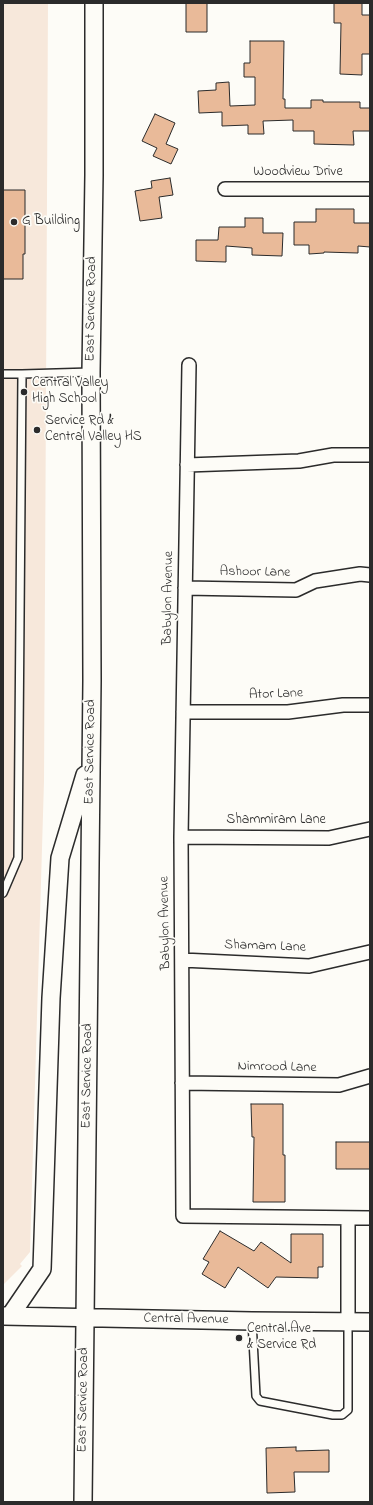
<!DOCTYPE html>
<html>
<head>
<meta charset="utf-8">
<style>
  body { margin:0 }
  #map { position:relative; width:373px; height:1505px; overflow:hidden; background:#fdfcf7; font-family:"Indie Flower",sans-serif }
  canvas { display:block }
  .frame { position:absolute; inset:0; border:4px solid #2b2b2b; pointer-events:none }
</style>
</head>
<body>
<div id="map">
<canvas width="373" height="1505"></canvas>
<div class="frame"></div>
</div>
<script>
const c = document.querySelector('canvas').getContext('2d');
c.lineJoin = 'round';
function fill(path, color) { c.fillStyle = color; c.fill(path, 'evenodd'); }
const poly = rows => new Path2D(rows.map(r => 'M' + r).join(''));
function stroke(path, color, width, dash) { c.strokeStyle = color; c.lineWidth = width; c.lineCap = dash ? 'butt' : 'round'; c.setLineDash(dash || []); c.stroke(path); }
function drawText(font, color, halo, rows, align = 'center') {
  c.font = font + ' "Indie Flower",sans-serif'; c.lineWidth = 3.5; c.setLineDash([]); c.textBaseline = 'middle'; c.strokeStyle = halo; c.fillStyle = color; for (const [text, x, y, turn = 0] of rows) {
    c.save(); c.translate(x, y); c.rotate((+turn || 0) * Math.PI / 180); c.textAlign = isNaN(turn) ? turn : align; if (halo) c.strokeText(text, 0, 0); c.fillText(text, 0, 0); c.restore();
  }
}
fill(poly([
  [3,3,48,3,44,781,30,1252,20,1264,22,1266,3,1285]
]), '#f7e8db');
const building = poly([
  [186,3,207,3,207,32,186,32,186,3],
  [334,3,362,3,362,15,370,15,370,54,362,54,362,75,340,74,341,23,334,23,334,3],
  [250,41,284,41,283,99,285,99,285,108,311,108,311,100,323,100,323,102,360,102,360,108,370,108,370,131,353,131,354,145,314,144,314,131,293,131,293,120,263,121,264,134,248,134,248,125,222,126,222,112,199,113,198,91,216,90,216,83,229,82,230,106,255,105,255,77,244,77,244,63,250,63,250,41],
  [155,114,175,123,166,144,178,149,171,164,153,156,157,148,142,141,155,114],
  [170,178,173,195,159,197,162,218,140,221,135,191,152,188,151,181,170,178],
  [3,190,25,190,25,254,23,254,23,279,3,279,3,190],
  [316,209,354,209,354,223,370,223,370,247,358,246,358,253,324,252,324,253,309,254,309,245,294,245,294,222,316,222,316,209],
  [245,218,263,218,263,233,283,233,282,256,252,255,252,248,226,246,226,262,196,261,196,240,218,240,219,227,245,227,245,218],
  [251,1104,283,1104,283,1155,285,1155,285,1202,253,1202,254,1137,252,1137,251,1104],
  [336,1142,370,1142,370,1169,336,1169,336,1142],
  [220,1231,254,1251,261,1242,291,1263,291,1234,323,1234,323,1267,318,1267,318,1278,276,1277,268,1288,238,1267,225,1288,202,1274,209,1262,203,1259,220,1231],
  [296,1447,296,1451,329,1450,329,1472,294,1472,295,1492,267,1493,266,1448,296,1447]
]);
fill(building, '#e9ba99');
stroke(building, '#2b2b2b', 1);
const service = poly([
  [3,374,22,374,18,858,3,893],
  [22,374,91,372],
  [252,1321,256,1396,260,1401,333,1415,342,1415,348,1410,348,1322]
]);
const minor = poly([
  [225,189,370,189],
  [189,365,181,837,183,1216,370,1218],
  [187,465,299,461,333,455,370,455],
  [185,588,296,590,315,581,360,574,370,575],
  [183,712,288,712,343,705,370,705],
  [181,837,329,838,370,829],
  [182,960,309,966,370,952],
  [182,1083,339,1085,370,1076],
  [348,1218,348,1322]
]);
const tertiary = poly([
  [3,1316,252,1321,370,1322],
  [10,1316,42,1269,51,998,60,858,85,775],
  [83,1502,92,681,91,372,94,175,94,3]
]);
stroke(service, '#2b2b2b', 10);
stroke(minor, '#2b2b2b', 16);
stroke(tertiary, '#2b2b2b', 20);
stroke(service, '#fdfcf7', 7);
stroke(minor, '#fdfcf7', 13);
stroke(tertiary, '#fdfcf7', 17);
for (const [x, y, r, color] of [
  [14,222,4,"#2b2b2b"],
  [24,392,4,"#2b2b2b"],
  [37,430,4,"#2b2b2b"],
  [239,1338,4,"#2b2b2b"]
]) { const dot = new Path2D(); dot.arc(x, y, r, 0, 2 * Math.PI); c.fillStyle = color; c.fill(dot); stroke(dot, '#fdfcf7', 1.5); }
drawText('14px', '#2b2b2b', '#fdfcf7', [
  ["Woodview Drive",298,173],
  ["East Service Road",92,309,-89],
  ["Ashoor Lane",255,573,1],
  ["Babylon Avenue",169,598,-89],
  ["Ator Lane",276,695,-2],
  ["East Service Road",91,752,-89],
  ["Shammiram Lane",276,821],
  ["Babylon Avenue",166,923,-91],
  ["Shamam Lane",265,947,2],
  ["Nimrood Lane",277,1068,1],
  ["East Service Road",88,1076,-89],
  ["Central Avenue",186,1320,1],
  ["East Service Road",84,1400,-89]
]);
drawText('14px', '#2b2b2b', '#fdfcf7', [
  ["G Building",22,222],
  ["Central Valley",32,384],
  ["High School",32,400],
  ["Service Rd &",45,422],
  ["Central Valley HS",45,438],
  ["Central Ave",247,1330],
  ["& Service Rd",247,1346]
], 'left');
</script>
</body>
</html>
